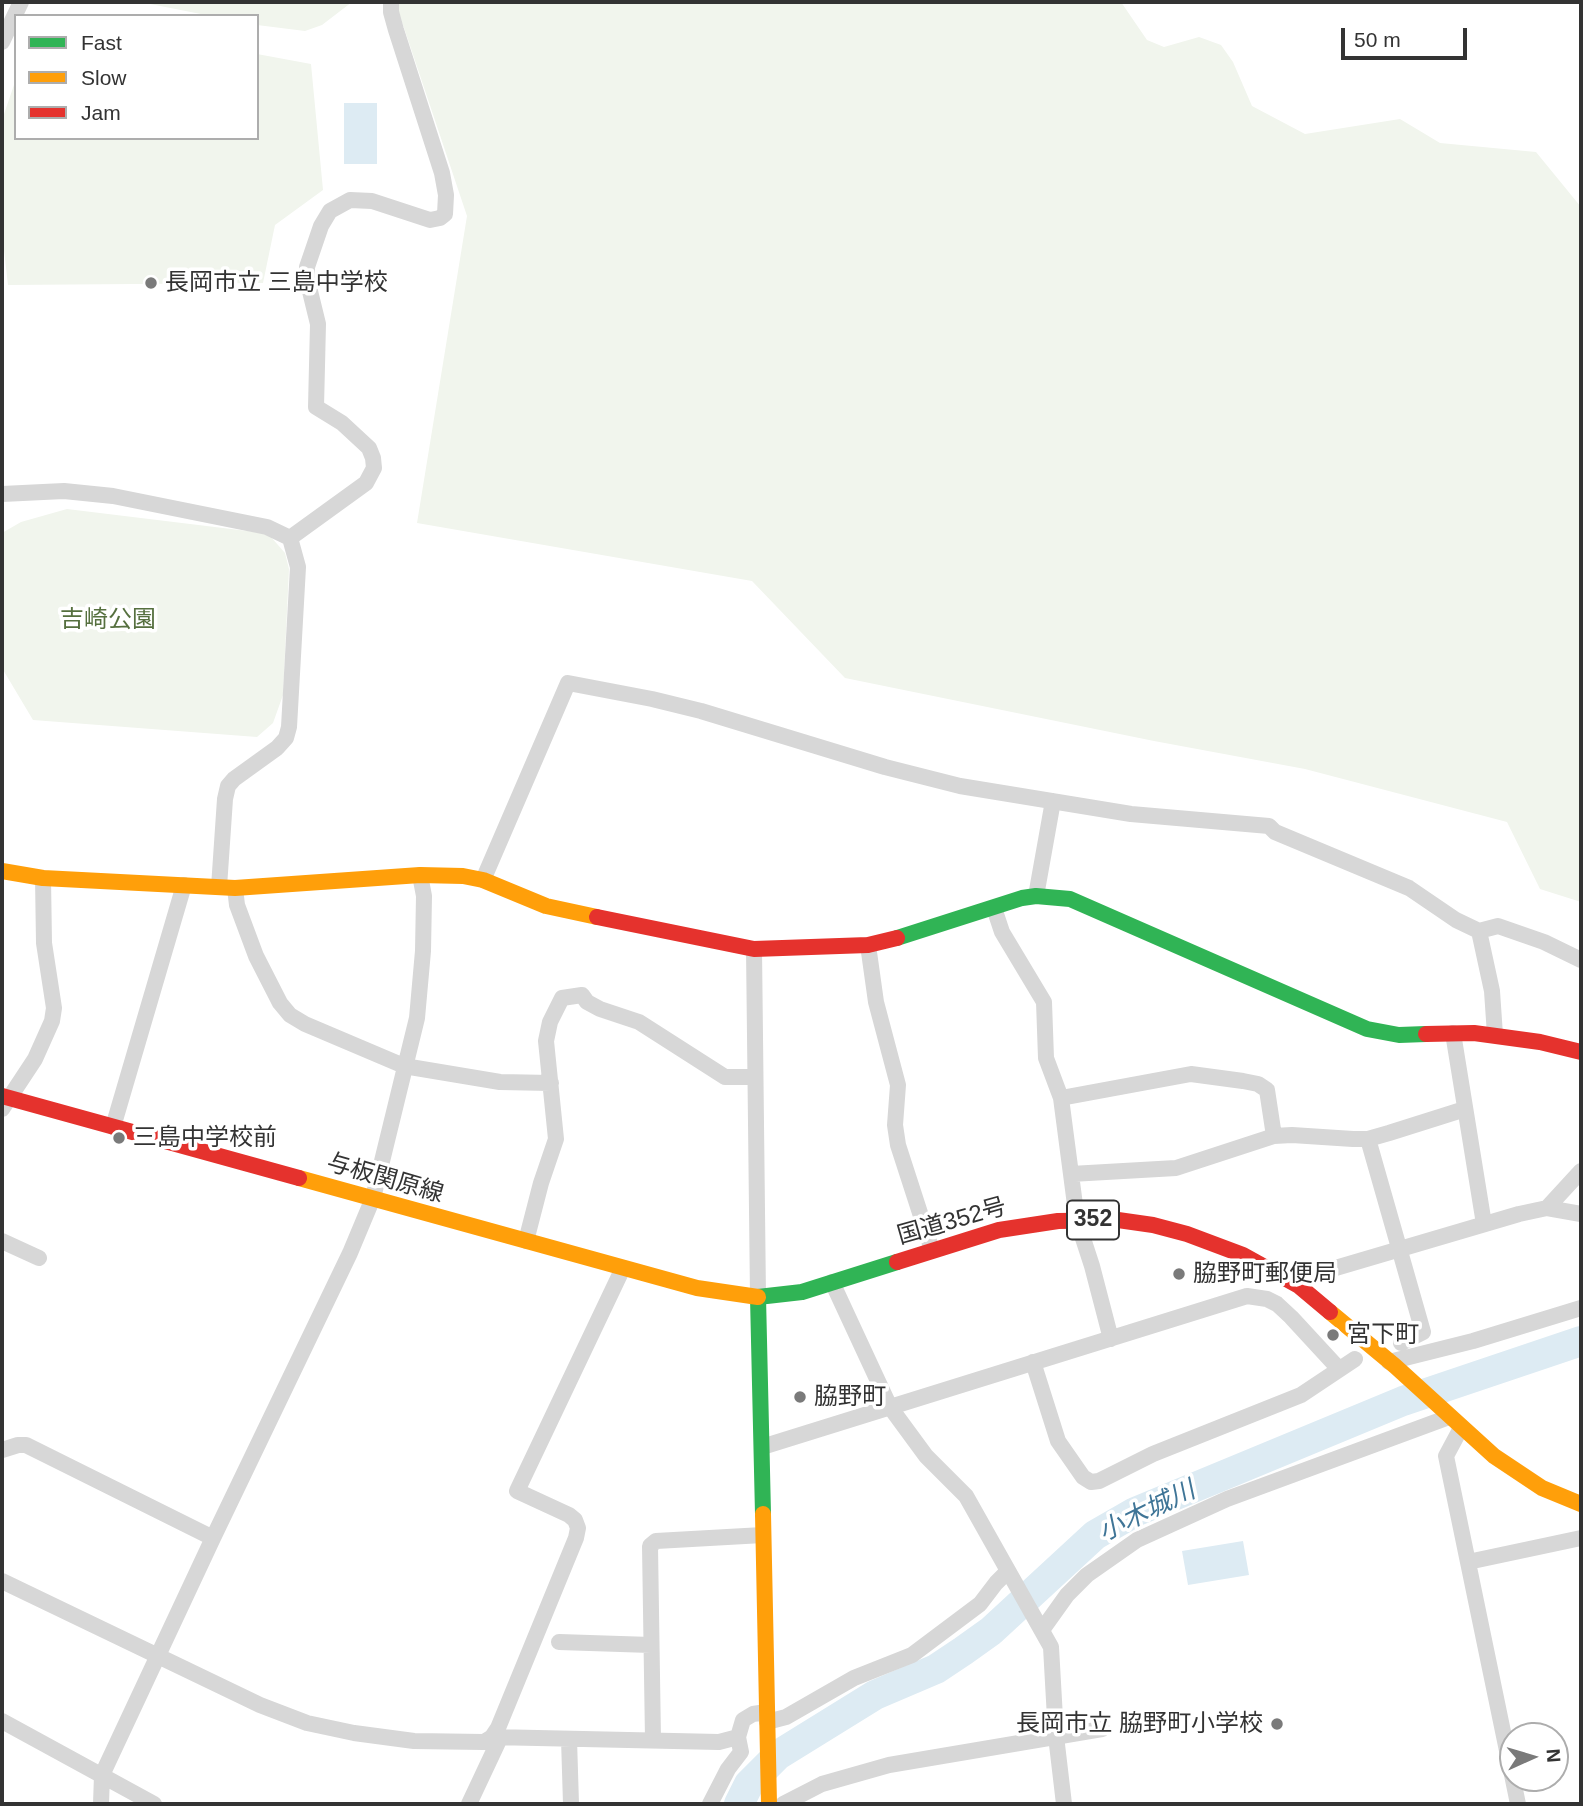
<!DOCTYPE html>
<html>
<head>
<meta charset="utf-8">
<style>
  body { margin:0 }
  #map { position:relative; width:1583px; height:1806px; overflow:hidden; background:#fff; font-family:Arial,sans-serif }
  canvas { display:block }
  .frame { position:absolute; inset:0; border:4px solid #333; pointer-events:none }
  .legend { position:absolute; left:14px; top:14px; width:245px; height:126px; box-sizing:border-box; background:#fff; border:2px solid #adadad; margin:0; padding:9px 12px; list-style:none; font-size:21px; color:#333 }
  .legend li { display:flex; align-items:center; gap:14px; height:35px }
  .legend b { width:35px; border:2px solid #adadad }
  .north { position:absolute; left:1499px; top:1722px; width:70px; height:70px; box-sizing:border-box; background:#fff; border:2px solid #adadad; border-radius:50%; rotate:86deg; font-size:19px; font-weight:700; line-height:28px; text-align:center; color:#333 }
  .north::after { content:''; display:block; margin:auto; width:24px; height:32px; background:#7a7a7a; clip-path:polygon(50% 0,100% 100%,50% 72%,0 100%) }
  .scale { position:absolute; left:1341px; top:28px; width:126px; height:32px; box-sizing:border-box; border:4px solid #333; border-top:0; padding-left:9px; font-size:21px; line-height:24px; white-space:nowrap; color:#333; -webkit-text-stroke:5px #fff; paint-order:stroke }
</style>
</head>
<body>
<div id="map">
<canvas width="1583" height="1806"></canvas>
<div class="frame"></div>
<ul class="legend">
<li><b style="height:9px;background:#30b455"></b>Fast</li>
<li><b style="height:9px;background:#ff9f0a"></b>Slow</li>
<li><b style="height:9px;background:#e5322d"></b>Jam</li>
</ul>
<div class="north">N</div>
<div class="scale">50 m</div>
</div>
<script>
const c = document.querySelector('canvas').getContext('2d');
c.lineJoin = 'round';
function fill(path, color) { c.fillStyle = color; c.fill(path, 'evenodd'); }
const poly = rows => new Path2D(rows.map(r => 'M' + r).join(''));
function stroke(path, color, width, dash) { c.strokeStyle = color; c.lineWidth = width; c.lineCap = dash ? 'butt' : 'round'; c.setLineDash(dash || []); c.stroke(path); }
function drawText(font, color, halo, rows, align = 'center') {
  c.font = font + ' Arial,"Noto Sans JP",sans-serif'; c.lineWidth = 7; c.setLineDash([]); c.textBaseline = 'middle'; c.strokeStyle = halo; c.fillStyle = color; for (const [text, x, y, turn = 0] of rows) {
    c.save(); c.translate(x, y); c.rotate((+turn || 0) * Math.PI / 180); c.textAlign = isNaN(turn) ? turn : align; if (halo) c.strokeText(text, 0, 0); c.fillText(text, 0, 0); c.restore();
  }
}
fill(poly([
  [140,2,352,2,322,25,305,31,257,25,257,16,211,16],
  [398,2,1121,2,1147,40,1164,47,1199,37,1221,45,1233,62,1252,106,1305,134,1400,119,1440,143,1536,152,1581,207,1581,902,1540,889,1507,822,1305,769,1154,741,845,678,752,581,417,523,467,216,397,7],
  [257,54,311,64,323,190,275,225,263,283,8,285,2,233,2,120,16,79,16,138,257,138],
  [67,509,264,533,271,537,285,553,289,569,283,695,273,723,257,737,33,720,2,668,2,533,21,522]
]), '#f1f5ed');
fill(poly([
  [344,103,377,103,377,164,344,164],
  [1243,1541,1249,1575,1188,1585,1182,1551]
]), '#ddebf3');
stroke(poly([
  [739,1804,749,1784,778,1755,875,1695,936,1669,963,1651,991,1631,1095,1535,1135,1512,1403,1401,1581,1341]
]), '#ddebf3', 30);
stroke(poly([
  [2,42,21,2],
  [2,494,64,491,113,496,267,527,290,538,298,567,289,727,286,738,277,748,234,779,228,786,225,799,219,887],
  [290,538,366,483,374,468,373,458,369,448,342,423,316,407,318,324,307,279,307,267,321,226,330,211,350,200,372,201,430,220,440,218,445,214,446,195,442,173,396,30,391,12,391,2],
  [483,880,568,683,652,699,701,711,885,767,960,786,1131,814,1269,826,1275,832,1409,888,1456,920,1479,931,1492,991,1495,1035],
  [235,888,237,905,256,956,280,1003,290,1015,305,1024,404,1066,500,1082,551,1083],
  [1036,896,1053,801],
  [994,908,1002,932,1044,1002,1046,1058,1061,1098],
  [1479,931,1498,926,1544,942,1581,960],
  [868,945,876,1002,898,1085,895,1125,898,1145,932,1250],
  [754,949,758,1297],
  [1453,1033,1484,1224],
  [2,1109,35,1059,52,1021,54,1008,44,943,43,878],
  [113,1127,184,885],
  [1368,1139,1423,1332,1401,1343],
  [1071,1174,1176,1168,1274,1136],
  [1547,1208,1581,1171],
  [2,1241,39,1258],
  [526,1241,541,1183,556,1139,546,1041,550,1022,562,998,582,995,587,1002,600,1009,639,1022,725,1077,755,1077],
  [1322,1272,1519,1214,1547,1208,1581,1214],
  [832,1282,890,1407,926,1456,966,1496,1051,1647,1056,1736,1064,1804],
  [1111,1339,1092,1266,1077,1220,1061,1098,1191,1074,1243,1081,1258,1084,1267,1090,1274,1136,1292,1135,1353,1139,1368,1139,1389,1133,1465,1109],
  [1033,1362,1058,1441,1083,1477,1091,1482,1099,1481,1153,1454,1301,1395,1355,1359],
  [1389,1362,1473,1341,1581,1308],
  [1461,1428,1446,1456,1518,1804],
  [762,1447,1247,1296,1267,1299,1277,1304,1291,1317,1339,1369],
  [2,1450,18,1445,26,1445,213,1538],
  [1468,1562,1581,1538],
  [2,1581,260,1705,307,1723,354,1733,414,1741,484,1742,492,1737,498,1728,576,1538,578,1528,575,1520,569,1515,517,1491,623,1268],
  [1042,1630,1067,1595,1087,1575,1137,1540,1227,1499,1449,1417],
  [559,1642,651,1645],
  [2,1721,154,1804],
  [767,1722,786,1717,854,1678,912,1655,980,1604,996,1583,1008,1571],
  [492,1737,719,1742,738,1737],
  [569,1739,571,1804],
  [653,1740,650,1546,656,1541,763,1535],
  [101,1804,102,1775,213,1538,350,1253,373,1198,417,1018,423,951,424,896,420,875],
  [469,1804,500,1738],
  [710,1804,728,1769,741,1752,738,1737,743,1720,753,1714,766,1712],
  [783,1804,822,1784,889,1765,1102,1729]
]), '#d7d7d7', 16);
stroke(poly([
  [897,938,1022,898,1036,896,1070,899,1367,1029,1399,1035,1426,1034],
  [763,1514,758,1297,802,1292,897,1262]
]), '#30b455', 16);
stroke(poly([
  [2,871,43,878,235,888,420,875,463,876,483,880,546,906,597,917],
  [299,1178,697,1288,758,1297],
  [1330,1312,1395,1366,1494,1456,1542,1488,1581,1504],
  [763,1514,769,1804]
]), '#ff9f0a', 16);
stroke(poly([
  [597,917,754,949,868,945,897,938],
  [1426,1034,1474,1033,1540,1042,1581,1052],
  [2,1096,299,1178],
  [897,1262,999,1230,1058,1221,1118,1220,1153,1225,1187,1234,1243,1255,1299,1286,1330,1312]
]), '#e5322d', 16);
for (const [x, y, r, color] of [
  [151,283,7,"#7a7a7a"],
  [119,1138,7,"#7a7a7a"],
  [1179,1274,7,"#7a7a7a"],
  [1333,1335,7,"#7a7a7a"],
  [800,1397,7,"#7a7a7a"],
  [1277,1724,7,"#7a7a7a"]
]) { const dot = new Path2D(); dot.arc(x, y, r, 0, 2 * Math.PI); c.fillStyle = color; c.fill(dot); stroke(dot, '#fff', 2.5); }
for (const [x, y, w] of [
  [1093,1220,52]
]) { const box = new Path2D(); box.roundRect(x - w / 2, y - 19.5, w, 39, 5); c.fillStyle = '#fff'; c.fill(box); stroke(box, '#333', 2); }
drawText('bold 23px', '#333', null, [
  ["352",1093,1220]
]);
drawText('24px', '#333', '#fff', [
  ["長岡市立 三島中学校",165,283],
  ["三島中学校前",133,1138],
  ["脇野町郵便局",1193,1274],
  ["宮下町",1347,1335],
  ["脇野町",814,1397],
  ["長岡市立 脇野町小学校",1263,1724,"right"]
], 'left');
drawText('24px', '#56703f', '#fff', [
  ["吉崎公園",108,620]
]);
drawText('24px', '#333', '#fff', [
  ["与板関原線",385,1179,16],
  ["国道352号",952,1222,-16]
]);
drawText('italic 26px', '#3f7597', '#fff', [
  ["小木城川",1147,1512,-26]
]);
</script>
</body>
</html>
